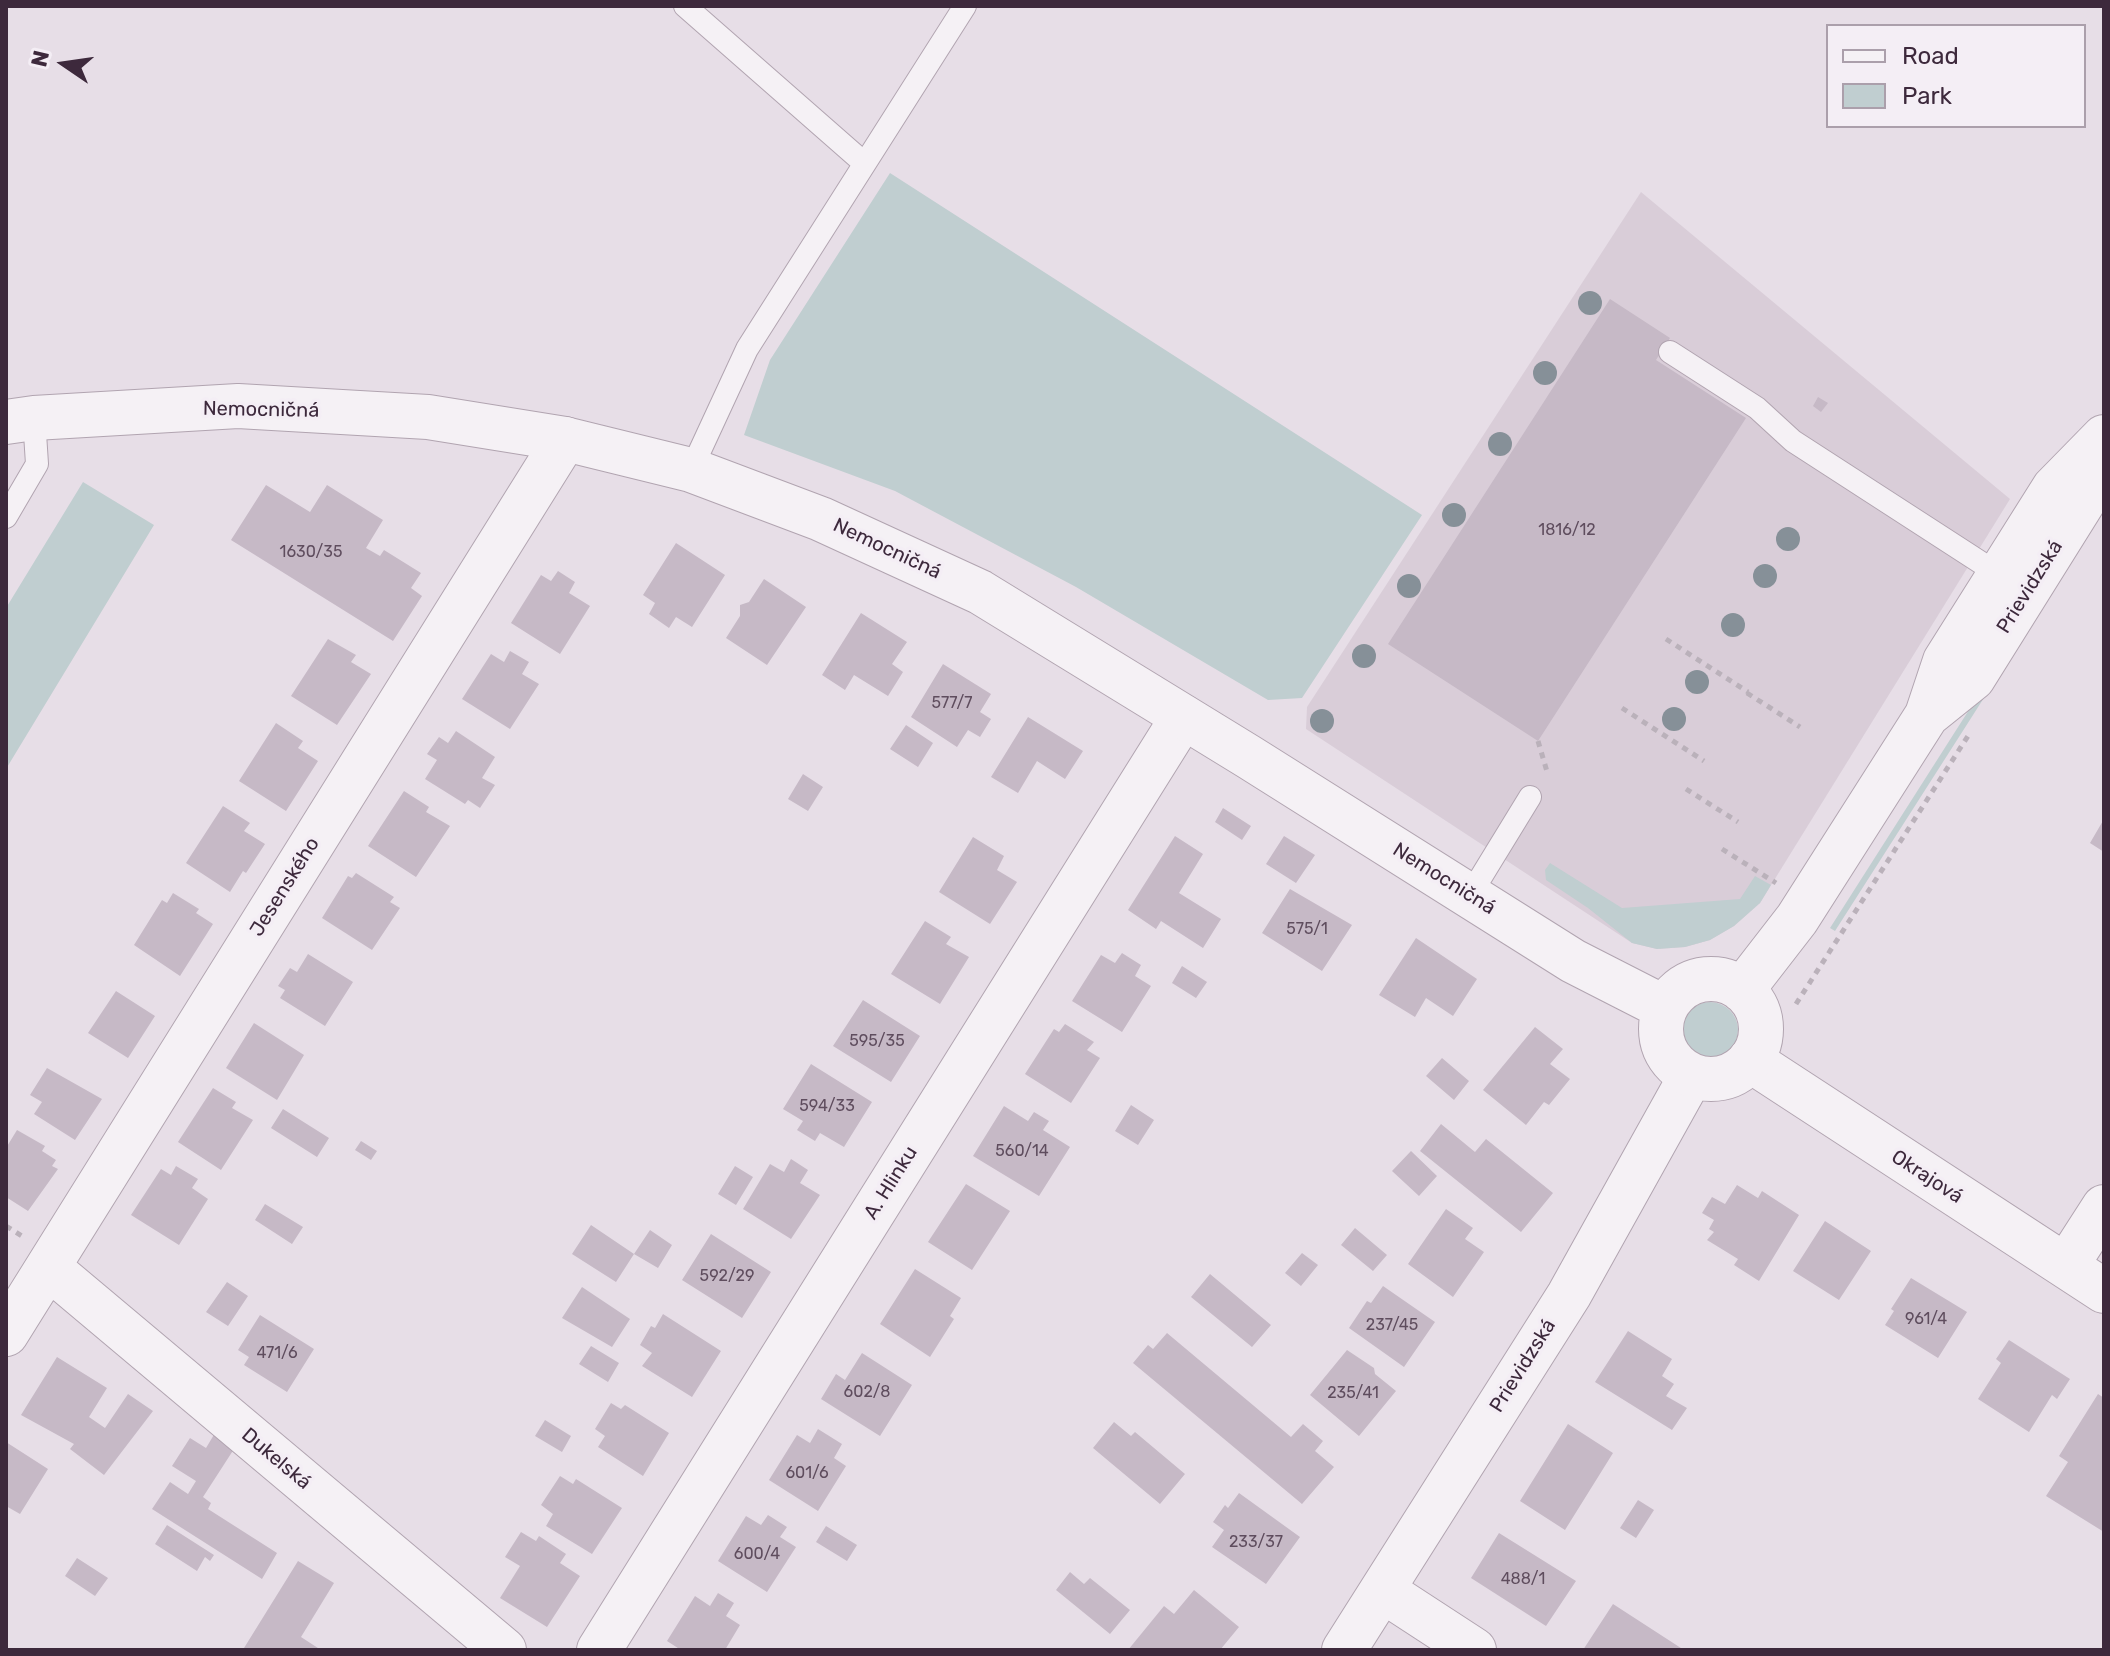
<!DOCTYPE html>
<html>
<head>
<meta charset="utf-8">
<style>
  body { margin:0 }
  #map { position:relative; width:2110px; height:1656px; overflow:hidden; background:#e7dee7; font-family:Rubik,sans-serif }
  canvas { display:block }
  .frame { position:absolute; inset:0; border:8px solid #3d293c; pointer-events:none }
  .legend { position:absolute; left:1826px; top:24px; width:260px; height:104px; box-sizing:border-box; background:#f4eef5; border:2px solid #ab9fab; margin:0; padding:10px 14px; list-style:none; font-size:24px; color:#3d293c }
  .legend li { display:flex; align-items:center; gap:16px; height:40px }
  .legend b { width:40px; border:2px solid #ab9fab }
  .north { position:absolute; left:24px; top:24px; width:80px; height:80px; -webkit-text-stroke:6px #f4eef5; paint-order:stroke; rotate:283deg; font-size:22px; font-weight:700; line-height:32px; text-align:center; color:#3d293c }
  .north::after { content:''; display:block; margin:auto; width:28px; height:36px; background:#3d293c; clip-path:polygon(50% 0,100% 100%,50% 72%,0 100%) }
</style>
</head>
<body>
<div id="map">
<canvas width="2110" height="1656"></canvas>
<div class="frame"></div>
<ul class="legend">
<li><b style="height:10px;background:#f5f1f5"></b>Road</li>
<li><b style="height:22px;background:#c0ced0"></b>Park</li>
</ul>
<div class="north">N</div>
</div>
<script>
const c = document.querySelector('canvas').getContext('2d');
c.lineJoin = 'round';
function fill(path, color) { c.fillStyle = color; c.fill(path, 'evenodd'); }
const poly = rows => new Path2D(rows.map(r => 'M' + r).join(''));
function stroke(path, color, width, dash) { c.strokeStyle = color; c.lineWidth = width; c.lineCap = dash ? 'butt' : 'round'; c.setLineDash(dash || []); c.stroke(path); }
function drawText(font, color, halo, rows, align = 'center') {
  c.font = font + ' Rubik,sans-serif'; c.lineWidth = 7; c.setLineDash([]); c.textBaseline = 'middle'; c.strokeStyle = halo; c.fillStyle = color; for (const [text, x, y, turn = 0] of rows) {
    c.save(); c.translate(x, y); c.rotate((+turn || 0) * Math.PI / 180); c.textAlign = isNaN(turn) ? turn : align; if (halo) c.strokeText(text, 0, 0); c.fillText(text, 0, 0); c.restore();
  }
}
fill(poly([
  [1641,192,2010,499,1760,903,1734,926,1710,940,1685,947,1657,949,1632,943,1306,729,1307,707]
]), '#d9cdd8');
fill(poly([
  [890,173,1422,515,1302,698,1268,700,1076,587,895,491,744,435,770,360],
  [83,482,154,525,6,769,6,608],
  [2104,498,2104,510,1835,931,1830,928],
  [1550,863,1622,908,1740,899,1755,876,1771,885,1760,903,1734,926,1710,940,1685,947,1657,949,1632,943,1588,908,1546,880,1545,870],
  '1682 1030a28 28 0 1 1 56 0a28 28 0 1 1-56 0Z'
]), '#c0ced0');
fill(poly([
  [1610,299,1670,338,1656,360,1746,418,1538,741,1388,644],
  [1818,397,1828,403,1821,412,1813,406],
  [266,485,310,512,327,485,383,520,366,548,380,556,384,550,421,573,411,588,422,596,393,641,231,540],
  [676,543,725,575,692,627,676,617,669,628,649,614,655,603,643,595],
  [558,571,575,582,569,593,590,606,560,654,511,623,541,575,551,581],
  [764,579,806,607,767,665,726,638,740,616,740,605,749,602],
  [861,613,907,642,892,664,903,672,888,696,854,675,845,690,822,675],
  [328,639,356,655,351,662,371,674,337,725,291,696],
  [510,651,529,662,522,674,539,684,510,729,462,699,491,654,504,662],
  [943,664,991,694,980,712,991,719,980,737,968,730,957,747,911,717],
  [1028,717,1083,751,1065,779,1037,761,1018,793,991,777],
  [276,723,303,741,298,748,318,761,286,811,239,781],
  [906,725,933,743,918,767,890,749],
  [456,731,495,757,482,778,495,785,480,808,468,800,465,804,425,779,437,760,427,754,439,737,448,743],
  [803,774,823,787,808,811,788,799],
  [404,791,429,807,426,812,450,826,416,877,368,846],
  [223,806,250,823,244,831,265,844,246,873,243,871,230,892,186,863],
  [1223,808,1251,826,1242,840,1215,822],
  [2104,819,2104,852,2090,843],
  [1175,836,1203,854,1179,893,1221,919,1203,948,1161,921,1156,929,1128,910],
  [1284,836,1315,855,1296,883,1266,864],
  [973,837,1004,856,997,870,1017,882,990,924,939,892],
  [356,873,394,897,390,902,400,908,372,950,322,918,348,876,352,878],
  [1290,889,1352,925,1322,971,1262,933],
  [173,893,199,909,196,913,213,924,180,976,134,945,162,900,167,903],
  [925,921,951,937,946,944,969,957,940,1004,891,974],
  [1416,938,1477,979,1453,1016,1426,998,1415,1017,1379,995],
  [1122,953,1141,965,1135,976,1151,986,1122,1032,1072,1001,1101,955,1115,963],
  [308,954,353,982,325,1026,280,998,285,990,278,986,290,968,297,972],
  [1182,966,1207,982,1196,998,1172,983],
  [116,991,155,1016,128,1058,88,1033],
  [863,1000,920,1036,891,1082,833,1046],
  [254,1023,304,1055,277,1100,226,1068],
  [1065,1024,1094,1042,1087,1050,1100,1058,1071,1103,1025,1074,1054,1029,1059,1032],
  [1535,1027,1563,1049,1550,1064,1570,1079,1549,1105,1544,1102,1526,1125,1483,1090],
  [1442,1058,1469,1081,1454,1100,1426,1076],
  [811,1064,872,1102,844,1147,820,1133,815,1141,797,1130,803,1121,783,1109],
  [47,1068,102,1099,75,1140,34,1114,42,1102,30,1095],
  [213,1088,236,1102,232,1108,253,1120,221,1170,178,1142],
  [1131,1105,1154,1120,1138,1145,1115,1131],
  [1004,1106,1028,1121,1034,1112,1049,1121,1043,1130,1070,1147,1039,1196,973,1156],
  [283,1109,329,1138,317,1157,271,1128],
  [1441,1124,1475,1152,1486,1139,1553,1193,1521,1232,1420,1151],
  [17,1130,45,1146,42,1151,56,1160,52,1166,58,1169,28,1211,6,1197,6,1148],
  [361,1141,377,1151,371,1160,355,1150],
  [1411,1151,1437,1176,1419,1196,1392,1171],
  [791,1159,808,1170,800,1183,820,1195,791,1239,743,1209,770,1164,784,1172],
  [176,1166,198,1179,192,1188,208,1199,179,1245,131,1215,161,1169,171,1175],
  [735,1166,753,1177,736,1205,718,1194],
  [966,1184,1010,1211,972,1270,928,1242],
  [1737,1185,1758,1198,1762,1191,1799,1215,1759,1281,1734,1265,1738,1259,1707,1240,1714,1232,1709,1229,1714,1220,1702,1213,1712,1197,1725,1204],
  [265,1204,303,1227,292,1244,255,1220],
  [1446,1209,1473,1228,1465,1239,1484,1252,1453,1297,1408,1264],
  [1825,1221,1871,1251,1839,1300,1793,1271],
  [591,1225,634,1254,616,1282,572,1254],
  [1355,1228,1387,1255,1373,1271,1341,1245],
  [650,1230,672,1245,658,1268,634,1254],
  [711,1234,771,1272,742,1318,682,1280],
  [1302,1253,1318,1265,1301,1286,1285,1273],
  [915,1269,961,1298,950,1316,954,1319,930,1357,880,1324],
  [1210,1274,1271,1325,1252,1347,1191,1297],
  [1911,1278,1967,1312,1938,1358,1885,1325,1894,1311,1891,1309],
  [227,1282,248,1296,228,1326,206,1312],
  [1383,1286,1435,1322,1404,1367,1349,1328,1367,1301,1371,1303],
  [582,1287,630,1319,612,1347,562,1318],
  [663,1314,721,1351,692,1397,642,1366,652,1353,640,1345,651,1326,655,1328],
  [260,1315,314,1349,287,1392,244,1365,249,1357,238,1350],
  [1628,1331,1672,1359,1662,1376,1674,1384,1666,1396,1687,1408,1672,1430,1595,1382],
  [1167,1333,1291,1437,1303,1424,1323,1441,1315,1451,1334,1467,1302,1504,1133,1363,1148,1345,1153,1349],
  [2009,1340,2070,1379,2057,1399,2052,1395,2029,1432,1978,1399,2001,1363,1996,1359],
  [591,1346,619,1363,608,1382,579,1364],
  [1347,1350,1374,1368,1375,1374,1396,1391,1359,1436,1310,1395],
  [862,1353,912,1385,880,1436,821,1399,836,1374,845,1380],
  [57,1357,107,1388,89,1417,105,1428,128,1394,153,1411,104,1475,70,1449,74,1444,21,1415],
  [2098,1394,2104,1398,2104,1532,2046,1496,2068,1462,2059,1456],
  [611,1403,621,1409,625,1405,669,1433,643,1476,598,1447,605,1436,595,1429],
  [545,1420,571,1436,562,1452,535,1436],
  [1114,1422,1131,1436,1135,1432,1185,1474,1160,1504,1093,1448],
  [1568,1424,1613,1453,1565,1530,1520,1501],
  [818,1429,842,1444,834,1458,846,1466,818,1511,769,1480,797,1435,810,1443],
  [215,1433,234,1449,203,1497,211,1503,208,1509,277,1553,262,1579,152,1509,170,1482,188,1494,196,1481,172,1466,190,1438,206,1448],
  [6,1442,48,1469,20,1514,6,1506],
  [560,1476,573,1484,576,1479,622,1508,592,1554,546,1526,553,1514,541,1505],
  [1239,1493,1300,1537,1266,1584,1212,1547,1224,1530,1213,1522,1225,1505,1228,1508],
  [1638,1500,1654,1510,1636,1538,1620,1528],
  [768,1515,787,1527,780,1537,796,1547,767,1592,718,1561,746,1516,761,1525],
  [167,1525,214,1555,210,1561,205,1557,197,1571,155,1544],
  [826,1526,857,1545,847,1561,816,1542],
  [521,1532,536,1541,539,1536,566,1554,560,1563,580,1576,547,1627,500,1598,520,1566,505,1557],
  [1499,1533,1576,1581,1546,1626,1471,1578],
  [77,1558,108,1578,95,1596,65,1576],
  [298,1561,334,1583,301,1637,321,1650,247,1650,244,1648],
  [1070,1572,1084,1584,1090,1578,1130,1610,1110,1634,1056,1590],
  [1194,1590,1239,1627,1220,1650,1128,1650,1164,1606,1174,1614],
  [718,1593,734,1603,726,1616,740,1625,725,1650,681,1650,667,1641,695,1596,710,1606],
  [1613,1604,1684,1650,1583,1650]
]), '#c6b9c6');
const service = poly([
  [685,6,864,163],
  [1670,352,1757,408,1793,441,2000,575],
  [691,470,747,349,965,6],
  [6,517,37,464,34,418],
  [1470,895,1530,797]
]);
const minor = poly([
  [1750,1060,2104,1291],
  [2066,1266,2104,1207],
  [48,1267,504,1650],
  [6,1334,565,439],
  [1382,1590,1474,1650],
  [599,1650,1183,717],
  [1344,1650,1569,1295,1691,1076]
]);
const tertiary = poly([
  [6,422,34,418,238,406,428,417,565,439,691,470,821,519,980,592,1249,757,1573,961,1665,1008],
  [1927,715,1973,678,2083,502,2102,446],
  '1661 1029a50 50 0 1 1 100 0a50 50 0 1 1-100 0Z',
  [1742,990,1797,919,1927,715,1945,661,2054,488,2104,437]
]);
stroke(service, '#b1a4b0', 24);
stroke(minor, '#b1a4b0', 46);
stroke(tertiary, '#b1a4b0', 46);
stroke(poly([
  [1666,639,1748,692],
  [1747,693,1800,727],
  [1622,708,1704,761],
  [1538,741,1548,775],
  [1686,789,1738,822],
  [1722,849,1776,883],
  [1796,1004,1968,736],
  [6,1226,22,1236]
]), '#bab1ba', 5, [6, 6]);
stroke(service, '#f5f1f5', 22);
stroke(minor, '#f5f1f5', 44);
stroke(tertiary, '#f5f1f5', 44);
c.fillStyle = '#869098';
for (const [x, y] of [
  [1590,303],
  [1545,373],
  [1500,444],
  [1454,515],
  [1788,539],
  [1765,576],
  [1409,586],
  [1733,625],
  [1364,656],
  [1697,682],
  [1674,719],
  [1322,721]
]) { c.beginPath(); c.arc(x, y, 12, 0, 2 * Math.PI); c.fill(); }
drawText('16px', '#5f4d5e', null, [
  ["1816/12",1567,530],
  ["1630/35",311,552],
  ["577/7",952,703],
  ["575/1",1307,929],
  ["595/35",877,1041],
  ["594/33",827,1106],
  ["560/14",1022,1151],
  ["592/29",727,1276],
  ["961/4",1926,1319],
  ["237/45",1392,1325],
  ["471/6",277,1353],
  ["602/8",867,1392],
  ["235/41",1353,1393],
  ["601/6",807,1473],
  ["233/37",1256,1542],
  ["600/4",757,1554],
  ["488/1",1523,1579]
]);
drawText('20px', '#3d293c', '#f4eef5', [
  ["Nemocničná",261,410,1],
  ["Nemocničná",887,549,25],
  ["Prievidzská",2030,587,-58],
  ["Nemocničná",1444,879,32],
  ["Jesenského",285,887,-58],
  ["Okrajová",1927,1177,33],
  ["A. Hlinku",891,1183,-58],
  ["Prievidzská",1523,1366,-58],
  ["Dukelská",276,1459,40]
]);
</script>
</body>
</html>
